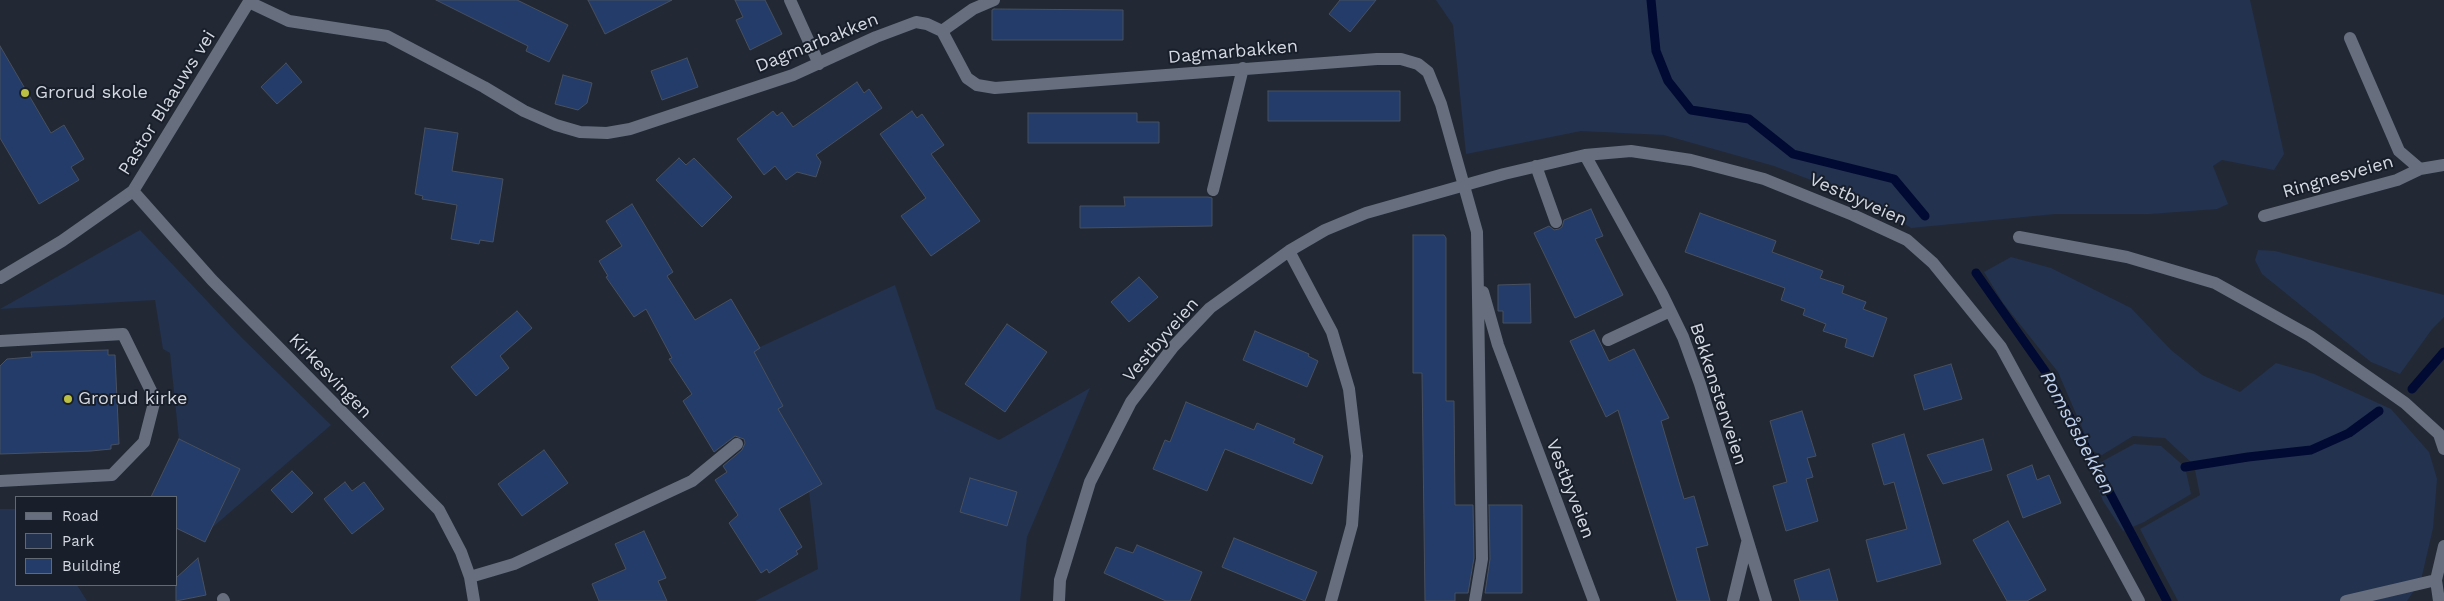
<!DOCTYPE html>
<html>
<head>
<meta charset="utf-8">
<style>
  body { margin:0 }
  #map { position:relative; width:2444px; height:601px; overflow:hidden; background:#222935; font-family:"Work Sans",sans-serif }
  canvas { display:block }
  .legend { position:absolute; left:15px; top:496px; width:162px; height:90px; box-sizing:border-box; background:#181f2a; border:1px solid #636973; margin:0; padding:6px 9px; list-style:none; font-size:15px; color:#d4d8e0 }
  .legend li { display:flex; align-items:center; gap:10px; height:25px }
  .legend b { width:25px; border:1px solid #636973 }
</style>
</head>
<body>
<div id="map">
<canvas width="2444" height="601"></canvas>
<ul class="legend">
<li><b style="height:6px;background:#676f7e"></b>Road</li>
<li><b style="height:14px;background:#23324e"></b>Park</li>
<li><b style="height:14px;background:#233c69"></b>Building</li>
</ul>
</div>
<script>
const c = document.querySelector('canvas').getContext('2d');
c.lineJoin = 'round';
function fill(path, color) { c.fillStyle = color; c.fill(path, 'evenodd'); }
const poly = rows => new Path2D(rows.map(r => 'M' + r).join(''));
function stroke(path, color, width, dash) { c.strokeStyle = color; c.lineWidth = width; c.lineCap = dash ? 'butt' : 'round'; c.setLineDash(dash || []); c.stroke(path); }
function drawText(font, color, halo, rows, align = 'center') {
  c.font = font + ' "Work Sans",sans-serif'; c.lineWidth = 4; c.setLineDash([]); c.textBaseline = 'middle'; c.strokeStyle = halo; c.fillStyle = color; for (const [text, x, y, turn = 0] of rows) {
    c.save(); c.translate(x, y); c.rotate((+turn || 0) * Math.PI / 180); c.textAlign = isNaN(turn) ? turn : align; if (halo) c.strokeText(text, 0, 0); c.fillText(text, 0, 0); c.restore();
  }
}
fill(poly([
  [1436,0,2250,0,2284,154,2274,170,2222,160,2213,166,2228,204,2217,209,2150,214,2055,214,1911,228,1877,205,1774,166,1664,135,1581,131,1466,154,1453,25],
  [140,230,241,337,331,425,207,532,179,440,170,353,163,349,155,300,0,309],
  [2258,250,2275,251,2444,295,2444,317,2432,329,2400,374,2371,362,2262,274,2255,260],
  [2011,257,2051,268,2131,308,2171,350,2202,375,2240,392,2276,363,2314,374,2391,409,2429,452,2437,479,2433,528,2421,580,2407,601,2178,601,2140,529,2200,495,2194,465,2165,438,2133,436,2102,455,2092,451,2058,372,2003,303,1984,272],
  [895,285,936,409,999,440,1090,388,1027,537,1020,601,755,601,818,569,809,491,749,352],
  [2134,444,2161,446,2185,467,2191,494,2144,522,2123,531,2103,501,2090,468],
  [0,509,16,509,16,585,77,585,87,601,0,601]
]), '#23324e');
stroke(poly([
  [1651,0,1656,51,1668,81,1691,110,1749,119,1793,154,1894,179,1925,216],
  [1976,273,2047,374,2167,601],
  [2412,389,2444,352],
  [2185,467,2248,457,2311,450,2349,433,2379,411]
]), '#000a33', 9);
const building = poly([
  [436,0,517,0,568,25,549,62,526,51,528,46,436,0],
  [588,0,672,0,605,34,588,0],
  [735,0,765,0,782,34,750,50,736,20,743,17,735,0],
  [1340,0,1376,0,1350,32,1329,14,1340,0],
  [994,9,1123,10,1123,40,992,40,992,10,994,9],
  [0,46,51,133,64,125,84,159,71,167,79,180,39,204,0,138,0,46],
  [687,58,698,87,662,100,651,71,687,58],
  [286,63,302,82,277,104,261,87,286,63],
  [563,75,592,83,587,103,578,110,555,104,563,75],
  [857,82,864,93,869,89,882,108,816,155,821,162,816,177,797,172,786,180,775,166,764,175,737,139,773,111,777,116,782,112,793,127,857,82],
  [1268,91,1400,91,1400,121,1268,121,1268,91],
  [912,111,917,118,922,114,944,145,931,154,980,221,931,256,901,216,926,198,880,134,912,111],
  [1028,113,1137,113,1137,122,1159,122,1159,143,1028,143,1028,113],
  [425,128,458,133,452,171,503,179,493,242,480,240,479,244,451,239,457,205,422,199,423,196,415,194,425,128],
  [679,158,686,165,694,158,732,197,702,227,656,180,679,158],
  [1124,197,1208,197,1212,198,1212,226,1080,228,1080,206,1125,206,1124,197],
  [632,204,673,272,667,276,695,320,731,299,760,348,754,352,783,406,778,409,822,484,779,509,802,547,796,551,798,554,769,573,767,569,761,573,729,523,738,515,715,480,727,472,723,466,742,450,745,443,744,439,735,436,714,452,683,401,692,394,669,359,672,358,646,309,634,317,606,277,608,276,599,261,622,246,606,221,632,204],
  [1591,209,1603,236,1595,239,1623,295,1575,318,1534,233,1549,226,1554,230,1559,229,1562,227,1564,220,1591,209],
  [1700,213,1776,241,1772,252,1823,271,1820,278,1844,286,1842,293,1866,302,1863,309,1887,318,1873,357,1845,347,1847,339,1823,331,1826,324,1803,315,1805,309,1781,300,1785,288,1685,252,1700,213],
  [1413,235,1444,235,1446,238,1446,401,1454,401,1455,505,1473,505,1474,558,1468,593,1455,593,1455,601,1425,601,1422,373,1413,373,1413,235],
  [1139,277,1158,297,1129,322,1111,302,1139,277],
  [1530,284,1531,323,1503,323,1503,311,1498,311,1498,285,1530,284],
  [517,311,532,328,500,356,509,368,476,396,451,367,517,311],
  [1007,324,1047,352,1005,412,965,384,1007,324],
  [1594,330,1609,361,1634,349,1669,418,1661,421,1684,499,1694,496,1708,545,1696,548,1710,601,1677,601,1618,410,1606,417,1570,341,1594,330],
  [1255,331,1309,354,1308,356,1318,361,1307,387,1243,360,1255,331],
  [108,350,108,355,115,355,119,444,111,445,111,449,91,451,0,454,0,366,7,359,32,357,31,352,108,350],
  [1951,364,1962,399,1924,410,1914,375,1951,364],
  [1186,402,1254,430,1257,423,1295,439,1293,443,1323,456,1312,484,1225,449,1207,491,1153,469,1165,440,1170,442,1186,402],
  [1802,411,1816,456,1807,458,1813,477,1806,479,1818,521,1786,531,1773,486,1787,482,1770,421,1802,411],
  [1904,434,1941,564,1877,582,1866,540,1907,529,1894,482,1884,485,1872,444,1904,434],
  [179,439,240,469,205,542,176,528,176,497,151,497,179,439],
  [1983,439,1992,470,1943,484,1927,455,1983,439],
  [544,450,568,483,522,516,498,484,544,450],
  [2032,465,2037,480,2049,475,2061,503,2023,518,2007,475,2032,465],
  [292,471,313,493,292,513,271,490,292,471],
  [970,478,1017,492,1007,526,960,512,970,478],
  [345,482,352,491,364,482,384,509,352,534,324,499,345,482],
  [1489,505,1522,505,1522,593,1485,593,1490,559,1489,505],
  [2008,521,2046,590,2027,601,2007,601,1973,540,2008,521],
  [644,531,666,578,658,581,667,601,599,601,592,584,626,569,615,544,644,531],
  [1234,538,1317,572,1305,601,1222,567,1234,538],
  [1137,545,1202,572,1190,601,1166,601,1104,573,1116,547,1133,553,1137,545],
  [198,558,206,595,176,601,176,578,198,558],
  [1829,569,1838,601,1800,601,1794,580,1829,569]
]);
fill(building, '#233c69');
stroke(building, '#49505e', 1);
stroke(poly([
  [790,0,819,64],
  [249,2,289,21,387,36,484,87,524,111,556,125,580,132,607,133,630,129,793,75,876,37,916,22,927,24,942,31,967,78,977,85,995,88,1377,59,1401,59,1418,64,1428,72,1441,104,1477,232,1482,559,1475,601],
  [942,31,973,9,994,0],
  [2350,38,2399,151,2420,169],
  [1585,155,1662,294,1683,337,1700,384,1766,601],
  [1536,166,1556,222],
  [1213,190,1243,68],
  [133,191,212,280,439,510,461,552,470,577,474,601],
  [2264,216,2397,180,2420,169,2444,165],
  [2019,237,2127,257,2215,283,2310,336,2405,403,2439,434,2444,449],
  [1289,251,1332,332,1349,389,1357,456,1352,525,1331,601],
  [0,278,62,241,133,191,250,0],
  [1483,292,1498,345,1594,601],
  [1608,340,1670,311],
  [0,341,123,334,155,399,144,442,112,475,0,481],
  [470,577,514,564,692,481,737,444],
  [223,599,224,601],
  [1059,601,1060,580,1090,482,1131,402,1173,347,1210,308,1289,251,1325,230,1366,213,1504,174,1585,155,1631,151,1691,160,1764,179,1853,215,1907,240,1933,263,2001,347,2139,601],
  [1733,601,1747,543],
  [2346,601,2436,580],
  [2439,601,2436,580,2444,546]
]), '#676f7e', 12);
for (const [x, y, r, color] of [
  [25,93,5,"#bbc044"],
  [68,399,5,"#bbc044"]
]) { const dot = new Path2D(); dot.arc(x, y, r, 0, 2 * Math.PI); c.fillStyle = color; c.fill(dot); stroke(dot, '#181f2a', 2); }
drawText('18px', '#d4d8e0', '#181f2a', [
  ["Dagmarbakken",817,43,-22],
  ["Dagmarbakken",1233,52,-5],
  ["Pastor Blaauws vei",167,103,-58],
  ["Ringnesveien",2338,177,-16],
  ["Vestbyveien",1858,200,24],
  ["Vestbyveien",1161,340,-49],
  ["Kirkesvingen",330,376,46],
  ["Bekkenstenveien",1718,394,72],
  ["Vestbyveien",1570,489,69]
]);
drawText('18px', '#d4d8e0', '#181f2a', [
  ["Grorud skole",35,93],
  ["Grorud kirke",78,399]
], 'left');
drawText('italic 19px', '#c1d3f0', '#181f2a', [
  ["Romsåsbekken",2077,433,62]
]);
</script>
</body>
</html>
